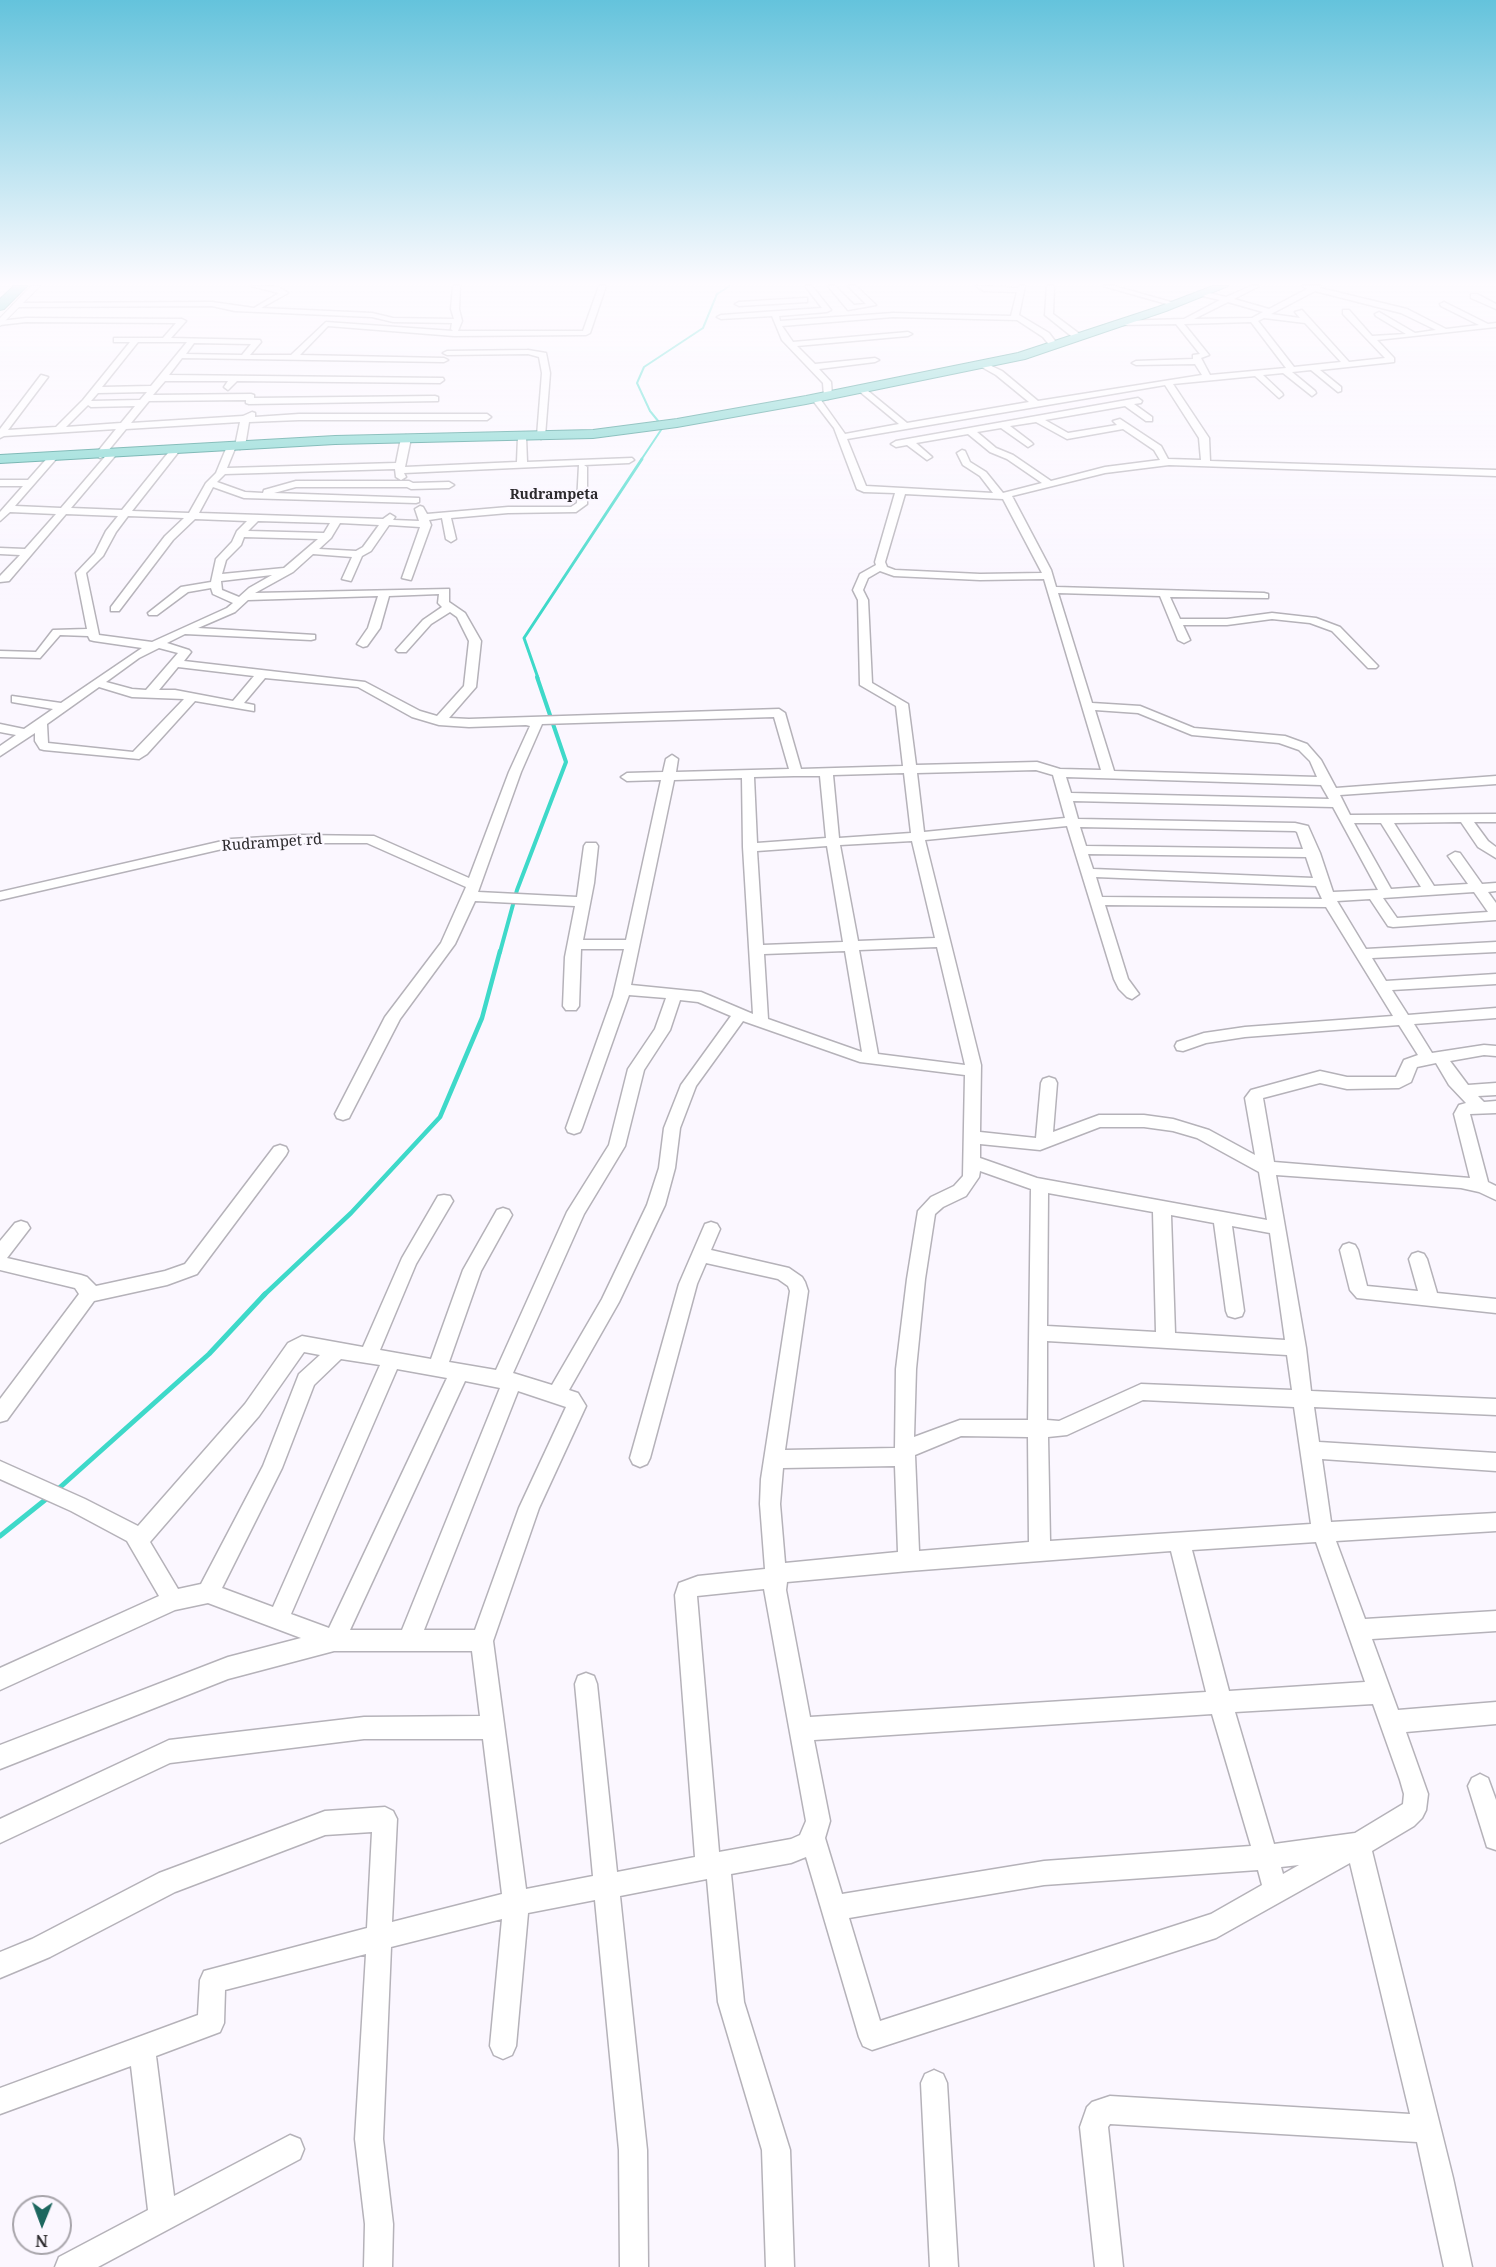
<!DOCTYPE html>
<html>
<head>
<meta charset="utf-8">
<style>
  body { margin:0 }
  #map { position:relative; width:1496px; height:2267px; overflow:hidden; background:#fbf7ff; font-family:"Noto Serif",serif }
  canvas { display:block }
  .north { position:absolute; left:12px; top:2195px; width:60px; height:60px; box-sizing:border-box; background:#fbf7ff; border:2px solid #a8a5ab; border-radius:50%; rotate:181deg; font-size:16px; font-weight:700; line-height:24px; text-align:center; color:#2c2a2d }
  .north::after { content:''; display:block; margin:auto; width:21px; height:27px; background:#1d675f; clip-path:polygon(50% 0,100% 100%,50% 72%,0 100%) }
</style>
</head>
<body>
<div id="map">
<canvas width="1496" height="2267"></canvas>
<div class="north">N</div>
</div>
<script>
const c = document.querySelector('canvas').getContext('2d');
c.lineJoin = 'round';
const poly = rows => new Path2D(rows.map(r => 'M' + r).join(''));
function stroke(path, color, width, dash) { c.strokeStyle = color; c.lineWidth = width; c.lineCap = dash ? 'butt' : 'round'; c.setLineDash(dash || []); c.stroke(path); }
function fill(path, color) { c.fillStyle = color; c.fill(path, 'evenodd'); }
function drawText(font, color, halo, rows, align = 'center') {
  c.font = font + ' "Noto Serif",serif'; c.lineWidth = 4.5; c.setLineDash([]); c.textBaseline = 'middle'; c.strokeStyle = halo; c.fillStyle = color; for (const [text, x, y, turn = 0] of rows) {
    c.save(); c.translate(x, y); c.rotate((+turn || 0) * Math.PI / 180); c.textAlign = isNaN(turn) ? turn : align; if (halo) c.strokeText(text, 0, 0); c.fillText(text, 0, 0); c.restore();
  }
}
stroke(poly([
  [641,460,663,427,650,411,637,383,644,367,703,328,717,294,730,286]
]), '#3ed9c9', 2);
stroke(poly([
  [538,678,524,638,642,459]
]), '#3ed9c9', 3);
stroke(poly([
  [500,952,517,890,566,762,537,677]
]), '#3ed9c9', 4);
stroke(poly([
  [263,1296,351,1213,440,1117,482,1018,500,951]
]), '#3ed9c9', 4.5);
stroke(poly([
  [57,1490,209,1354,265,1294],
  [0,1536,50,1496]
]), '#3ed9c9', 5);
const minor = poly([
  [251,286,279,287,288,293,261,308,372,313,393,318,454,319,451,309,453,286,460,286,459,309,462,321,458,331,583,331,599,286,606,286,590,333,586,335,454,336,328,326,300,355,444,358,448,360,444,362,182,358,169,375,443,378,444,380,440,383,237,381,228,390,224,387,228,381,165,381,153,395,251,394,254,395,254,398,435,396,438,397,438,401,249,404,246,403,246,400,149,401,131,423,243,416,252,412,255,413,255,417,299,414,487,414,491,417,487,420,299,420,249,422,245,446,240,449,236,446,227,468,396,463,401,438,406,435,411,438,405,467,517,462,518,437,522,434,526,437,527,462,632,458,634,460,629,463,584,465,587,467,587,504,576,512,508,513,451,518,456,539,451,542,446,539,442,518,429,520,431,525,411,580,402,578,420,527,389,525,371,551,362,556,351,581,342,579,352,557,313,554,293,572,255,593,449,589,449,602,465,613,481,641,476,687,449,718,469,719,779,709,785,713,801,769,903,766,896,706,860,685,858,600,853,590,860,574,876,565,875,562,895,493,864,492,857,489,834,428,811,398,812,396,818,396,845,434,899,424,859,391,859,387,862,386,907,423,1029,402,996,375,980,366,980,362,983,362,1002,371,1038,401,1202,375,1195,364,1136,365,1132,363,1136,361,1193,359,1193,355,1200,354,1176,324,1119,325,1115,323,1119,321,1184,319,1220,300,1198,295,1201,291,1226,297,1251,286,1259,286,1234,299,1269,309,1307,289,1302,286,1321,286,1320,288,1407,309,1446,329,1479,325,1441,306,1440,304,1444,302,1488,324,1496,323,1496,327,1377,340,1394,358,1394,362,1320,370,1341,387,1341,391,1338,392,1311,370,1292,372,1315,391,1316,393,1312,396,1283,373,1263,375,1282,393,1283,395,1279,398,1255,376,1173,384,1209,438,1210,461,1496,470,1496,476,1169,465,1105,473,1012,496,1051,570,1056,587,1264,593,1268,594,1268,598,1170,597,1180,619,1227,619,1272,613,1316,618,1340,627,1378,666,1376,668,1368,668,1332,631,1310,623,1272,619,1227,625,1183,625,1190,640,1184,643,1178,640,1160,596,1058,593,1092,703,1140,706,1194,728,1285,736,1307,744,1321,760,1336,788,1496,776,1496,784,1340,795,1350,815,1496,814,1496,822,1474,822,1488,841,1496,847,1496,858,1478,847,1461,822,1394,823,1434,886,1468,884,1448,856,1455,852,1460,853,1482,884,1496,883,1496,891,1488,892,1496,903,1496,920,1393,927,1388,926,1370,899,1337,901,1366,949,1496,942,1496,952,1372,958,1386,981,1496,974,1496,984,1392,990,1408,1015,1496,1008,1496,1018,1414,1024,1432,1053,1484,1045,1496,1046,1496,1056,1484,1055,1450,1061,1468,1085,1496,1083,1496,1095,1478,1096,1484,1102,1496,1101,1496,1113,1470,1114,1488,1182,1496,1186,1496,1200,1479,1192,1461,1188,1276,1175,1306,1348,1311,1391,1496,1399,1496,1415,1314,1407,1319,1442,1496,1453,1496,1471,1322,1459,1331,1522,1496,1513,1496,1531,1336,1541,1365,1619,1496,1611,1496,1631,1372,1639,1398,1710,1496,1702,1496,1724,1406,1732,1428,1794,1426,1810,1422,1818,1414,1826,1372,1851,1453,2178,1472,2267,1444,2267,1417,2142,1110,2124,1108,2127,1123,2267,1095,2267,1080,2127,1087,2107,1092,2102,1110,2096,1410,2114,1350,1863,1216,1938,872,2050,863,2046,859,2037,806,1857,791,1863,731,1874,744,2002,790,2150,794,2267,766,2267,762,2150,718,2002,707,1879,620,1896,647,2150,648,2267,620,2267,619,2150,595,1900,528,1913,516,2046,512,2055,503,2059,494,2055,490,2046,502,1919,391,1947,383,2139,393,2224,392,2267,364,2267,365,2224,355,2139,366,1954,225,1990,224,2023,220,2032,156,2056,174,2196,290,2135,300,2139,304,2149,300,2159,98,2267,55,2267,59,2257,148,2210,131,2066,0,2114,0,2088,198,2015,200,1980,204,1971,367,1928,372,1832,325,1835,175,1892,50,1957,0,1978,0,1952,32,1939,159,1873,325,1811,385,1807,393,1811,397,1819,392,1922,502,1894,483,1739,364,1739,170,1763,0,1843,0,1819,169,1740,364,1717,480,1716,472,1651,334,1651,228,1679,0,1769,0,1745,228,1657,301,1638,208,1603,175,1610,0,1690,0,1668,159,1596,127,1541,71,1511,0,1479,0,1461,85,1499,138,1526,245,1404,288,1343,302,1336,363,1347,402,1258,438,1196,444,1195,450,1196,453,1201,416,1264,380,1350,431,1359,463,1270,497,1210,503,1208,509,1210,512,1215,481,1271,449,1362,496,1370,567,1212,609,1145,628,1069,655,1029,666,998,629,995,582,1128,580,1132,574,1134,568,1132,566,1128,613,996,624,949,581,949,579,1006,576,1010,566,1010,563,1006,565,957,575,906,475,901,455,944,400,1019,351,1114,349,1118,343,1120,337,1118,335,1114,385,1017,441,943,466,887,367,843,300,843,231,847,0,900,0,892,231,839,300,835,374,836,469,878,509,772,530,726,526,725,469,727,439,725,412,717,358,687,265,678,244,703,254,705,254,711,195,701,147,754,139,759,44,750,40,749,35,741,35,733,0,756,0,746,16,735,0,732,0,724,24,729,53,709,12,702,12,696,61,703,142,648,94,641,90,640,88,636,60,635,40,658,0,657,0,651,36,652,53,630,87,629,76,573,95,553,106,531,118,516,66,514,9,581,0,582,0,576,20,555,0,554,0,548,25,549,56,514,10,512,0,521,0,512,23,486,0,486,0,480,28,480,50,455,56,455,56,459,15,506,61,508,109,452,112,451,117,454,115,456,71,508,122,510,172,448,175,447,180,450,132,511,189,513,206,483,216,473,228,444,235,446,240,422,126,429,103,457,100,458,95,455,116,429,4,436,0,438,0,429,41,375,48,377,8,430,56,427,83,400,130,342,114,342,114,338,163,338,176,323,26,322,0,325,0,321,26,318,182,319,186,321,171,338,260,340,261,342,250,355,291,355,326,322,453,331,451,329,452,323,393,322,372,317,235,311,212,306,17,307,13,305,17,303,212,302,254,308,279,293,251,286],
  [1315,291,1401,313,1436,330,1415,333,1379,312,1375,314,1376,316,1406,334,1372,336,1349,310,1343,310,1343,314,1385,358,1349,362,1302,310,1295,312,1300,318,1271,314,1315,291],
  [1228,302,1263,312,1252,318,1194,319,1228,302],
  [1264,318,1305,323,1341,362,1294,367,1258,321,1264,318],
  [1251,322,1286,368,1210,375,1201,358,1209,355,1184,324,1251,322],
  [138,342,187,342,151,386,102,387,138,342],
  [194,343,251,344,242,355,186,354,194,343],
  [1165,385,1199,438,1201,460,1168,459,1161,446,1120,419,1113,421,1117,425,1068,433,1045,420,1125,406,1146,421,1152,421,1152,417,1134,404,1141,403,1142,401,1138,398,896,441,891,444,896,447,907,445,927,460,932,457,916,443,968,434,990,452,1007,459,1042,483,1003,493,986,472,970,462,965,451,962,450,957,453,963,465,980,476,993,493,866,486,847,439,1165,385],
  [147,392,140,400,91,401,98,393,147,392],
  [88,405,91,407,135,406,121,423,66,427,88,405],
  [1036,422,1067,439,1123,429,1154,450,1160,460,1105,467,1051,481,1013,455,996,448,977,432,1001,428,1028,447,1033,444,1031,442,1010,426,1036,422],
  [579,465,577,503,571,507,508,507,427,514,423,507,420,506,415,509,419,521,393,520,395,517,390,514,383,519,199,513,213,487,244,498,416,503,419,502,419,498,274,493,296,487,407,487,411,489,449,488,454,485,449,482,413,483,409,481,296,481,264,490,263,493,245,492,217,482,225,474,395,469,396,477,401,480,406,477,404,473,579,465],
  [905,494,1003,499,1042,573,980,574,895,570,887,567,885,562,905,494],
  [128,516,184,518,165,536,111,607,111,611,119,611,173,540,195,519,247,521,237,531,232,542,216,559,211,582,181,587,148,613,149,615,157,615,188,592,211,588,213,594,233,603,227,608,152,642,99,635,86,573,103,556,116,532,128,516],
  [258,521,330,523,324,533,248,531,258,521],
  [340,523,379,525,363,547,356,551,319,549,331,538,340,523],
  [244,537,318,539,284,568,222,574,226,560,241,545,244,537],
  [880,571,894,576,980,580,1044,579,1101,770,1060,769,1037,762,916,765,908,704,872,683,868,600,863,590,868,578,880,571],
  [272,575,249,588,239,597,222,590,221,581,272,575],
  [439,594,438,603,442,607,423,620,396,650,398,652,406,652,431,624,450,612,457,617,469,641,464,686,437,716,420,711,365,682,184,661,191,652,189,650,167,643,185,634,311,640,315,639,315,635,198,628,235,612,248,600,378,596,368,628,357,644,363,647,367,646,380,628,389,596,439,594],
  [159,648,178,653,146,690,132,689,106,682,139,658,159,648],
  [178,667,254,676,233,701,175,690,159,690,178,667],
  [99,687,132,697,184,699,133,752,48,743,47,724,99,687],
  [1095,710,1138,713,1192,735,1279,743,1299,750,1310,761,1317,777,1114,771,1095,710],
  [774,717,789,769,676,772,678,759,672,755,666,759,663,772,627,773,621,777,627,781,661,780,626,940,583,940,594,883,598,846,596,843,586,843,584,846,577,897,478,892,521,772,542,724,774,717],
  [1036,770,1053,775,1065,818,924,832,917,773,1036,770],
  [904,773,911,833,839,838,833,775,904,773],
  [794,776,820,776,826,838,757,843,754,777,794,776],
  [1066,777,1321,785,1329,799,1071,793,1066,777],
  [742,778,743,847,753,1014,701,992,631,985,674,780,742,778],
  [1073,801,1333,807,1378,890,1333,892,1320,853,1308,826,1295,823,1078,819,1073,801],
  [1354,823,1381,823,1421,887,1391,889,1354,823],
  [1067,826,1114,979,1119,989,1127,997,1132,999,1139,994,1128,979,1105,905,1326,907,1393,1016,1245,1027,1204,1033,1177,1042,1175,1046,1177,1050,1183,1051,1206,1043,1245,1037,1399,1025,1418,1055,1404,1060,1396,1077,1347,1077,1320,1071,1251,1090,1245,1098,1255,1155,1209,1130,1173,1119,1144,1115,1099,1115,1053,1132,1057,1083,1055,1079,1049,1077,1043,1079,1041,1083,1036,1138,980,1132,981,1065,925,840,1067,826],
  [1080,827,1295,831,1297,832,1303,849,1086,846,1080,827],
  [912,841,935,938,858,941,840,845,912,841],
  [827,846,843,942,763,945,757,851,827,846],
  [1088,854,1306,857,1313,878,1093,869,1088,854],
  [1096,877,1316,886,1322,899,1102,897,1096,877],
  [1474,892,1488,912,1397,918,1383,898,1474,892],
  [937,947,965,1065,878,1054,859,950,937,947],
  [845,951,862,1052,768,1019,764,954,845,951],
  [680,1000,698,1002,731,1016,681,1085,664,1128,659,1168,647,1205,602,1299,552,1385,513,1373,584,1214,625,1146,644,1070,670,1030,680,1000],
  [743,1021,860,1062,965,1075,963,1176,954,1186,931,1197,918,1211,907,1279,896,1369,895,1448,785,1450,808,1291,805,1282,802,1277,789,1268,711,1250,720,1229,717,1224,711,1222,705,1224,679,1284,630,1458,633,1464,640,1467,647,1464,650,1458,697,1284,706,1263,778,1279,788,1286,790,1291,761,1479,760,1504,765,1569,698,1576,679,1583,675,1595,695,1857,617,1872,597,1684,594,1676,586,1673,578,1676,575,1684,593,1876,526,1889,493,1641,539,1508,586,1406,578,1393,569,1390,619,1302,665,1205,675,1168,680,1128,696,1086,743,1021],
  [1436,1063,1449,1085,1466,1103,1459,1105,1454,1114,1470,1178,1274,1162,1263,1098,1320,1083,1347,1089,1399,1088,1411,1082,1417,1067,1436,1063],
  [1100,1127,1144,1127,1173,1131,1197,1138,1259,1172,1267,1220,1037,1178,980,1158,980,1144,1040,1150,1100,1127],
  [980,1171,1031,1189,1028,1420,960,1420,914,1437,916,1369,925,1279,935,1214,943,1207,966,1196,979,1177,980,1171],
  [1048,1193,1153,1212,1156,1332,1047,1326,1048,1193],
  [1171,1215,1214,1223,1226,1311,1228,1316,1235,1318,1242,1316,1244,1311,1232,1226,1270,1233,1285,1340,1175,1333,1171,1215],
  [1047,1341,1287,1355,1292,1390,1141,1384,1059,1421,1047,1420,1047,1341],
  [304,1352,320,1355,299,1374,263,1466,201,1584,178,1589,150,1542,259,1416,304,1352],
  [341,1359,380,1365,273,1607,222,1588,282,1468,314,1385,341,1359],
  [397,1369,447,1378,329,1628,291,1614,397,1369],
  [465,1381,500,1388,402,1630,350,1630,465,1381],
  [518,1391,566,1407,519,1508,475,1630,424,1630,518,1391],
  [1143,1400,1294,1407,1311,1524,1050,1541,1048,1437,1067,1435,1143,1400],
  [961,1436,1028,1437,1029,1542,919,1551,915,1455,961,1436],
  [895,1466,898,1552,785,1563,780,1504,783,1468,895,1466],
  [1316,1542,1365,1682,1229,1691,1192,1550,1316,1542],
  [1171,1551,1206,1692,810,1717,786,1590,787,1582,909,1571,1171,1551],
  [764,1589,806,1821,800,1835,791,1839,719,1852,697,1596,764,1589],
  [1373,1704,1400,1780,1404,1794,1403,1804,1355,1833,1274,1844,1235,1712,1373,1704],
  [1212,1714,1251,1846,1044,1861,842,1894,825,1838,830,1821,814,1740,1212,1714],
  [1299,1865,1283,1874,1281,1867,1299,1865],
  [1258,1870,1262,1885,1211,1914,880,2021,849,1918,1044,1885,1258,1870],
  [805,286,812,286,831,310,827,312,779,316,780,321,893,313,1011,316,1017,292,984,291,976,286,1018,288,1019,286,1025,286,1019,315,1049,333,1058,345,1051,347,1043,337,1017,320,893,317,782,326,793,342,908,332,912,334,908,336,797,346,815,364,875,358,879,360,875,362,819,369,831,382,832,396,828,399,824,396,823,383,782,340,772,316,721,319,717,317,721,315,822,308,805,286],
  [828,286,835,286,854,305,866,304,848,286,856,286,876,305,848,310,828,286],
  [1047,286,1054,286,1053,314,1081,335,1081,339,1075,339,1045,315,1047,286],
  [1103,286,1114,286,1178,304,1174,306,1103,286],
  [1471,294,1477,294,1496,304,1496,309,1471,298,1471,294],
  [804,298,807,298,807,302,739,306,735,304,739,302,804,298],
  [528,350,546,353,550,373,545,436,541,439,537,436,542,373,539,357,528,354,447,355,443,353,447,351,528,350],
  [280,1145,286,1147,288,1151,286,1155,197,1274,167,1285,94,1301,7,1420,0,1422,0,1399,79,1294,75,1288,0,1270,0,1241,15,1223,21,1221,27,1223,30,1228,7,1258,81,1275,87,1277,96,1286,165,1271,185,1264,274,1147,280,1145],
  [1349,1243,1355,1245,1358,1250,1367,1286,1418,1291,1409,1259,1412,1254,1418,1252,1424,1254,1427,1259,1437,1293,1496,1299,1496,1313,1357,1298,1350,1290,1340,1250,1343,1245,1349,1243],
  [1480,1774,1488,1778,1496,1800,1496,1850,1487,1847,1468,1786,1472,1778,1480,1774],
  [934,2070,943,2074,947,2083,958,2267,930,2267,921,2083,925,2074,934,2070]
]);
const tertiary = poly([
  [31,286,40,286,0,326,0,318,31,286]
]);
const primary = poly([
  [1213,286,1228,286,1166,311,1025,359,806,404,677,427,593,438,335,444,0,463,0,455,335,436,593,430,677,419,806,396,1018,353,1158,307,1213,286]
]);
const trunk = poly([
  [14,286,27,286,4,309,0,310,0,299,14,286]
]);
stroke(minor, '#b5b2b9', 3);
stroke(tertiary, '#b5b2b9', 2);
stroke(primary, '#148179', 2);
stroke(trunk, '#148179', 2);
fill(minor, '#fff');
fill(tertiary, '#fff');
fill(primary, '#6ad0c7');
fill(trunk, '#38c0b4');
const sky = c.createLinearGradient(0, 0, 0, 603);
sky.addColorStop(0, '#64c3dc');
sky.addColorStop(0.47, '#fdfbff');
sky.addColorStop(1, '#fdfbff00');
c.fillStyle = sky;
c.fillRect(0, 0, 1496, 603);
drawText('bold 14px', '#2c2a2d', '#fbf7ff', [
  ["Rudrampeta",554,495]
]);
drawText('15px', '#2c2a2d', '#fbf7ff', [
  ["Rudrampet rd",272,843,-4]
]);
</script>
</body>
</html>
